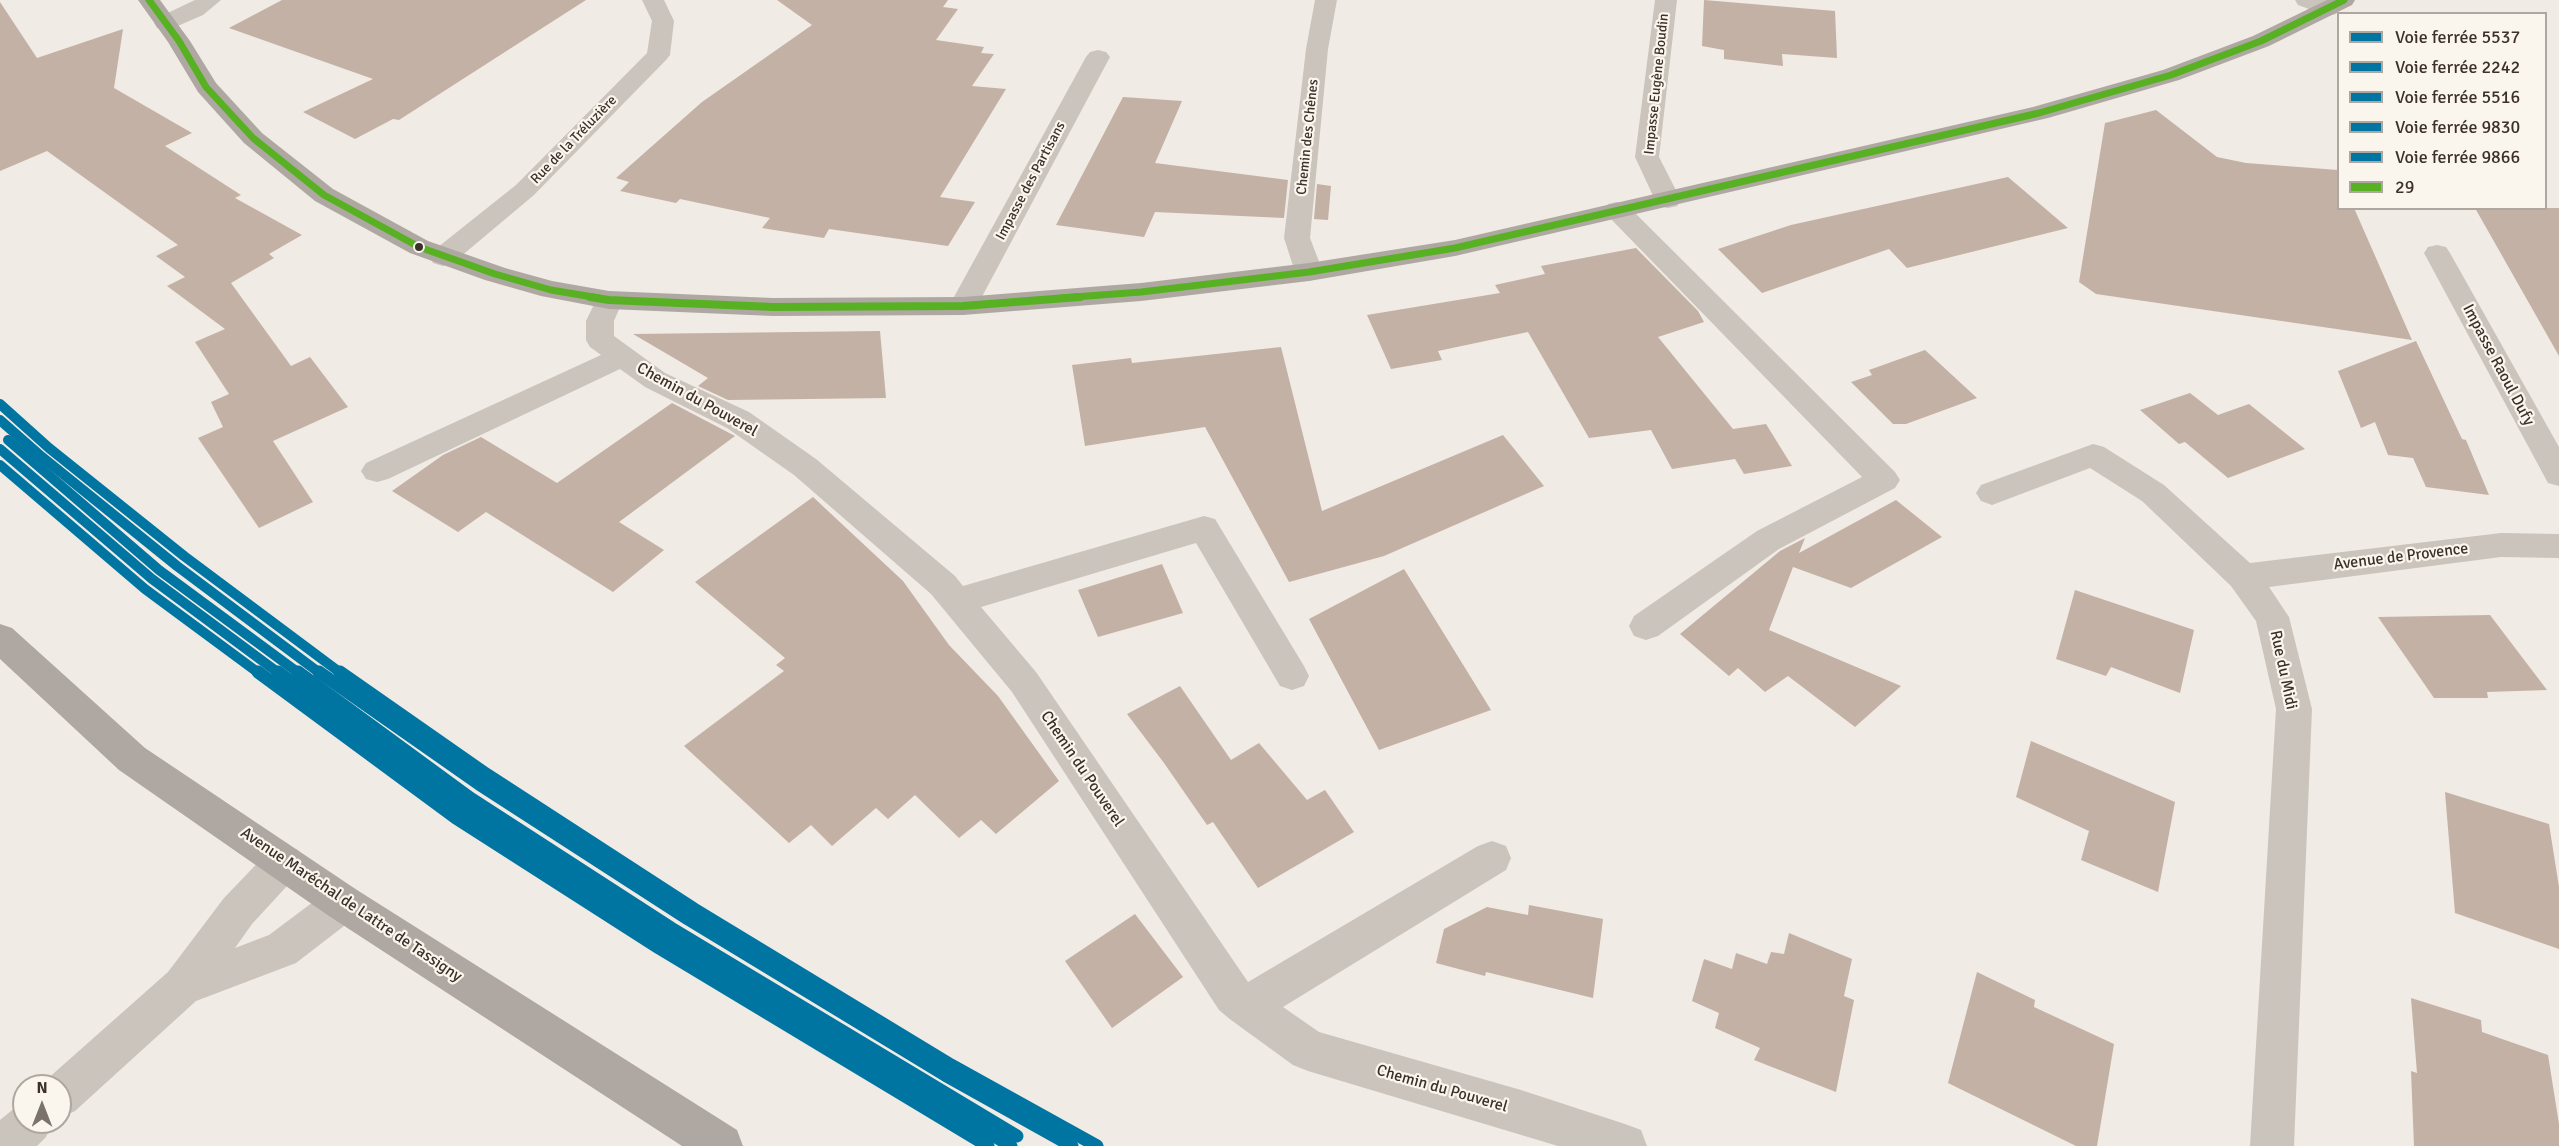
<!DOCTYPE html>
<html>
<head>
<meta charset="utf-8">
<style>
  body { margin:0 }
  #map { position:relative; width:2559px; height:1146px; overflow:hidden; background:#f0ebe4; font-family:Signika,sans-serif }
  canvas { display:block }
  .legend { position:absolute; left:2337px; top:12px; width:210px; height:198px; box-sizing:border-box; background:#fbf6ed; border:2px solid #aea79f; margin:0; padding:8px 10px; list-style:none; font-size:18px; color:#3b312a }
  .legend li { display:flex; align-items:center; gap:12px; height:30px }
  .legend b { width:30px; border:2px solid #aea79f }
  .north { position:absolute; left:12px; top:1074px; width:60px; height:60px; box-sizing:border-box; background:#fbf6ed; border:2px solid #aea79f; border-radius:50%; rotate:0deg; font-size:16px; font-weight:700; line-height:24px; text-align:center; color:#3b312a }
  .north::after { content:''; display:block; margin:auto; width:21px; height:27px; background:#7a726b; clip-path:polygon(50% 0,100% 100%,50% 72%,0 100%) }
</style>
</head>
<body>
<div id="map">
<canvas width="2559" height="1146"></canvas>
<ul class="legend">
<li><b style="height:8px;background:#0075a1"></b>Voie ferrée 5537</li>
<li><b style="height:8px;background:#0075a1"></b>Voie ferrée 2242</li>
<li><b style="height:8px;background:#0075a1"></b>Voie ferrée 5516</li>
<li><b style="height:8px;background:#0075a1"></b>Voie ferrée 9830</li>
<li><b style="height:8px;background:#0075a1"></b>Voie ferrée 9866</li>
<li><b style="height:8px;background:#58b122"></b>29</li>
</ul>
<div class="north">N</div>
</div>
<script>
const c = document.querySelector('canvas').getContext('2d');
c.lineJoin = 'round';
function fill(path, color) { c.fillStyle = color; c.fill(path, 'evenodd'); }
const poly = rows => new Path2D(rows.map(r => 'M' + r).join(''));
function stroke(path, color, width, dash) { c.strokeStyle = color; c.lineWidth = width; c.lineCap = dash ? 'butt' : 'round'; c.setLineDash(dash || []); c.stroke(path); }
function drawText(font, color, halo, rows, align = 'center') {
  c.font = font + ' Signika,sans-serif'; c.lineWidth = 4.5; c.setLineDash([]); c.textBaseline = 'middle'; c.strokeStyle = halo; c.fillStyle = color; for (const [text, x, y, turn = 0] of rows) {
    c.save(); c.translate(x, y); c.rotate((+turn || 0) * Math.PI / 180); c.textAlign = isNaN(turn) ? turn : align; if (halo) c.strokeText(text, 0, 0); c.fillText(text, 0, 0); c.restore();
  }
}
fill(poly([
  [282,0,586,0,399,120,393,119,355,139,303,112,373,79,229,28],
  [777,0,948,0,943,7,958,9,936,40,984,47,981,53,994,54,972,86,1006,89,940,197,975,202,948,246,829,229,824,238,762,228,770,218,680,199,676,203,620,191,629,182,616,178,702,102,812,25],
  [1704,0,1835,11,1837,58,1782,54,1783,66,1724,59,1724,50,1702,46],
  [0,2,37,58,123,29,114,88,192,133,165,146,241,195,235,198,302,235,269,254,274,258,231,283,291,366,310,357,348,407,273,441,313,502,259,528,198,438,223,427,211,402,229,394,195,342,225,329,167,286,185,277,156,256,178,245,47,151,0,171],
  [1123,97,1182,101,1155,163,1288,180,1284,218,1155,212,1144,237,1056,225],
  [2156,110,2217,157,2246,163,2338,170,2338,208,2354,208,2412,340,2096,294,2079,282,2105,123],
  [2008,177,2068,228,1907,268,1889,249,1762,293,1718,249,1791,225],
  [1317,184,1331,186,1328,220,1314,219],
  [2475,208,2559,208,2559,356],
  [1636,248,1698,311,1704,322,1658,337,1733,429,1766,424,1792,466,1744,474,1735,459,1672,469,1651,430,1589,438,1528,332,1438,351,1442,360,1391,369,1367,315,1500,293,1495,285,1545,274,1541,266],
  [880,331,886,398,728,400,698,386,708,378,633,334],
  [2416,341,2462,439,2466,440,2489,495,2426,487,2413,458,2388,455,2375,422,2361,428,2338,371],
  [1281,347,1322,511,1503,435,1544,486,1384,556,1289,582,1205,427,1085,446,1072,365,1131,358,1132,363],
  [1925,350,1977,398,1906,424,1893,424,1851,382,1872,375,1869,370],
  [2190,393,2218,415,2249,404,2305,449,2228,478,2185,442,2179,444,2140,410],
  [672,403,735,436,619,522,664,550,613,592,486,512,458,532,392,491,443,455,481,437,557,483],
  [813,497,903,581,949,645,998,696,1059,781,996,834,981,820,959,838,915,795,888,819,876,808,832,846,811,825,789,843,684,746,784,671,776,665,785,658,695,582],
  [1896,500,1942,537,1851,588,1793,567,1769,630,1901,686,1855,727,1788,676,1765,692,1738,668,1729,676,1680,634,1780,551,1805,538,1799,553],
  [1162,564,1183,613,1098,637,1078,590],
  [1404,569,1491,710,1379,750,1309,619],
  [2075,590,2194,630,2180,693,2111,667,2106,676,2056,659],
  [2490,615,2547,690,2487,692,2488,698,2434,698,2378,617],
  [1180,686,1231,760,1259,743,1307,800,1325,790,1354,832,1258,888,1213,822,1207,825,1164,763,1127,714],
  [2031,741,2175,802,2158,892,2081,860,2089,831,2016,797],
  [2445,792,2549,824,2559,887,2559,949,2455,913],
  [1529,905,1603,919,1593,998,1486,972,1485,976,1436,963,1444,929,1487,907,1528,915],
  [1135,914,1183,977,1112,1028,1065,961],
  [1789,933,1852,959,1844,996,1854,1000,1836,1092,1754,1060,1760,1048,1715,1028,1719,1013,1692,1001,1704,959,1732,969,1736,953,1767,964,1771,952,1784,954],
  [1977,972,2035,1000,2034,1007,2114,1044,2097,1146,2076,1146,1948,1083],
  [2411,998,2481,1020,2482,1032,2548,1055,2559,1124,2559,1146,2414,1146,2411,1071,2417,1073]
]), '#c4b1a5');
fill(poly([
  [195,0,221,0,203,15,173,28,165,30,157,28,154,23,157,18,195,0],
  [642,0,664,0,674,21,670,55,666,60,534,195,453,263,443,266,433,263,430,257,433,251,516,185,647,53,652,21,642,0],
  [1315,0,1337,0,1328,49,1310,238,1323,272,1319,278,1309,281,1299,278,1295,272,1284,238,1306,49,1315,0],
  [1655,0,1677,0,1659,157,1681,200,1677,206,1668,208,1659,206,1655,200,1635,157,1655,0],
  [2295,0,2325,0,2336,4,2339,9,2336,14,2328,16,2298,5,2295,0],
  [1098,50,1106,52,1110,57,977,306,973,312,963,315,953,312,949,306,1086,57,1090,52,1098,50],
  [1617,202,1626,204,1895,472,1900,480,1895,488,1779,549,1658,636,1646,640,1634,636,1629,626,1634,616,1757,531,1862,477,1608,216,1604,210,1608,204,1617,202],
  [2437,245,2446,247,2450,253,2559,447,2559,486,2548,483,2424,253,2428,247,2437,245],
  [609,291,619,294,623,300,614,321,614,336,665,373,749,412,816,459,955,576,963,586,1204,516,1215,519,1304,666,1309,676,1304,686,1292,690,1280,686,1196,543,981,607,1036,672,1248,982,1478,846,1492,841,1506,846,1511,858,1506,870,1283,1007,1319,1032,1521,1090,1625,1124,1641,1130,1647,1146,1558,1146,1308,1071,1293,1065,1231,1020,1219,1010,1012,692,931,594,794,475,727,428,645,387,620,369,388,479,377,482,366,479,361,471,366,463,601,355,590,347,586,340,586,321,599,294,609,291],
  [2093,444,2104,447,2164,485,2250,563,2501,533,2559,534,2559,558,2501,557,2269,587,2289,617,2312,709,2294,1146,2250,1146,2276,709,2256,621,2231,586,2142,501,2090,468,1992,505,1981,501,1976,493,1981,485,2093,444],
  [284,844,298,850,303,862,298,874,252,924,235,948,269,935,329,890,343,885,357,890,363,903,357,916,296,963,196,1001,75,1111,60,1118,60,1086,43,1086,45,1081,168,972,224,898,270,850,284,844],
  [24,1103,24,1122,53,1122,46,1137,37,1146,0,1146,0,1120,16,1107,24,1103]
]), '#cac4bd');
fill(poly([
  [138,0,160,0,190,41,216,83,262,133,333,189,428,241,505,268,552,281,609,291,773,298,963,297,1141,283,1309,263,1455,240,2033,107,2163,70,2253,36,2327,0,2355,0,2352,5,2269,46,2179,80,2048,118,1455,256,1309,281,1141,301,963,315,773,316,609,309,541,296,485,280,410,253,315,201,244,143,198,92,168,42,138,0],
  [0,624,12,628,145,748,357,890,737,1130,743,1146,682,1146,329,916,119,770,0,659,0,624]
]), '#afa8a2');
stroke(poly([
  [149,0,179,41,206,87,253,138,324,195,419,247,495,274,551,290,599,298],
  [1061,298,1141,292,1309,272,1455,248,2039,113,2171,75,2261,41,2344,0]
]), '#58b122', 7);
stroke(poly([
  [590,297,609,300,773,307,963,306,1080,297]
]), '#58b122', 8);
stroke(poly([
  [0,404,49,448,184,556,342,674]
]), '#0075a1', 10);
stroke(poly([
  [340,672,486,774,694,909,951,1065,1097,1146]
]), '#0075a1', 13);
stroke(poly([
  [0,449,152,579,280,674]
]), '#0075a1', 10);
stroke(poly([
  [278,672,463,808,665,938,1011,1146]
]), '#0075a1', 13);
stroke(poly([
  [0,465,145,589,260,674]
]), '#0075a1', 10);
stroke(poly([
  [258,672,456,818,659,948,988,1146]
]), '#0075a1', 13);
stroke(poly([
  [0,420,42,457,177,566,321,674]
]), '#0075a1', 10);
stroke(poly([
  [319,672,479,784,688,919,945,1075,1072,1146]
]), '#0075a1', 13);
stroke(poly([
  [8,440,159,570,300,674]
]), '#0075a1', 10);
stroke(poly([
  [298,672,470,798,671,928,1017,1136]
]), '#0075a1', 13);
for (const [x, y, r, color] of [
  [419,247,5,"#3b312a"]
]) { const dot = new Path2D(); dot.arc(x, y, r, 0, 2 * Math.PI); c.fillStyle = color; c.fill(dot); stroke(dot, '#fbf6ed', 2); }
drawText('14px', '#3b312a', '#fbf6ed', [
  ["Impasse Eugène Boudin",1657,84,-84],
  ["Chemin des Chênes",1308,137,-84],
  ["Rue de la Tréluzière",574,140,-46],
  ["Impasse des Partisans",1031,181,-62]
]);
drawText('16px', '#3b312a', '#fbf6ed', [
  ["Impasse Raoul Dufy",2498,365,62],
  ["Chemin du Pouverel",697,400,29],
  ["Avenue de Provence",2401,557,-7],
  ["Rue du Midi",2283,670,78],
  ["Chemin du Pouverel",1082,769,56],
  ["Avenue Maréchal de Lattre de Tassigny",351,905,34],
  ["Chemin du Pouverel",1442,1089,16]
]);
</script>
</body>
</html>
